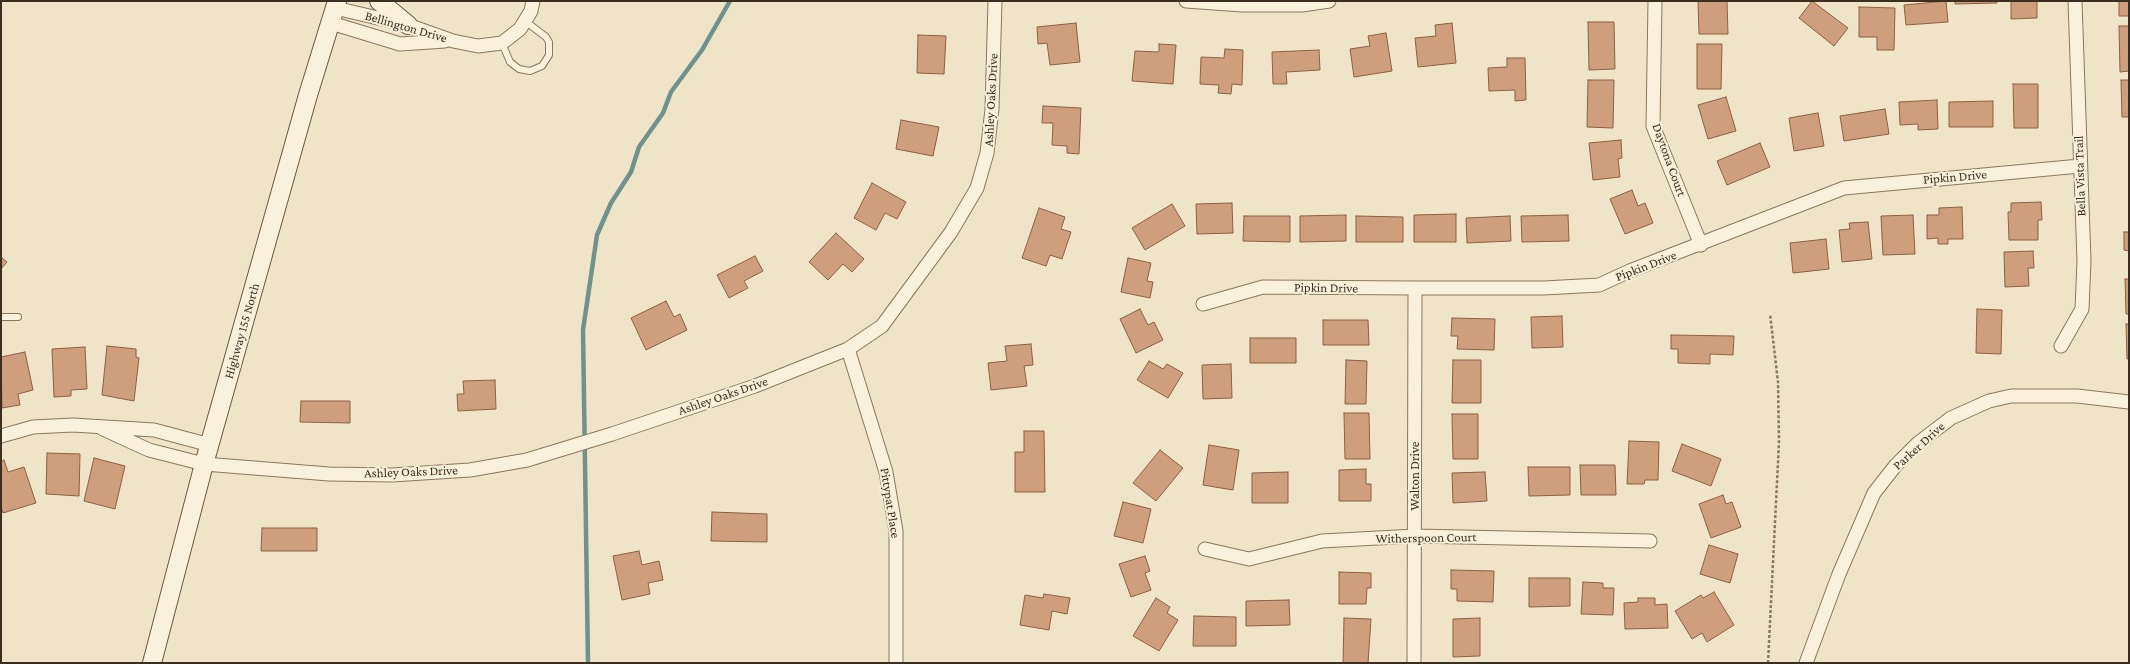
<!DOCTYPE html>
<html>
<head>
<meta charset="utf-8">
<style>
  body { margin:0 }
  #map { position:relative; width:2130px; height:664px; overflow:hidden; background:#f0e4c8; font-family:"Crimson Pro",serif }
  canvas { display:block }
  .frame { position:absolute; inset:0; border:2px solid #3d2e20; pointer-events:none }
</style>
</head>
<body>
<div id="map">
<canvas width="2130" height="664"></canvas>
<div class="frame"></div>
</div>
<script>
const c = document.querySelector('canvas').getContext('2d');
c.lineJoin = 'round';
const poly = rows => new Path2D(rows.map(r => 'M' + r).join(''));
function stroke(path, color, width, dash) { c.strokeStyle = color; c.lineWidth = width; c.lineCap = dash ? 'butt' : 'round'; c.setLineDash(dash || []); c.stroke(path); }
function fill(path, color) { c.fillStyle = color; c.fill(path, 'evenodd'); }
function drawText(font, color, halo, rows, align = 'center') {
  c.font = font + ' "Crimson Pro",serif'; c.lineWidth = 4; c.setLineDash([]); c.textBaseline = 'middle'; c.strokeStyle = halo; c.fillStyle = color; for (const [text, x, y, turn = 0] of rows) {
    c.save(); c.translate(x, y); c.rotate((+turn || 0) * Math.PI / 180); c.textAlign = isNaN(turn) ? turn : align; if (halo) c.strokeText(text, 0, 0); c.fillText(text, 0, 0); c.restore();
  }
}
stroke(poly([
  [588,663,583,330,597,235,611,203,631,172,639,147,663,113,671,92,702,50,730,1]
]), '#6f938a', 4.5);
const building = poly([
  [1698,1,1727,1,1728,34,1699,34,1698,1],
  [1812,1,1848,28,1834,46,1799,18,1812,1],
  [1946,1,1948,22,1906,25,1904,5,1946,1],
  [1955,1,1997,1,1997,3,1955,4,1955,1],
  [2011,1,2037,1,2037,18,2011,19,2011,1],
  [2119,1,2129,1,2129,16,2119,16,2119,1],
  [1859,7,1895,8,1894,50,1877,50,1877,37,1859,37,1859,7],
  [1588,22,1614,22,1615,69,1589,70,1588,22],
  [1076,23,1080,62,1050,65,1047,43,1038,44,1037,27,1076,23],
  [1452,23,1456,63,1418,67,1415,38,1436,36,1435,25,1452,23],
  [2119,26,2129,26,2129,71,2120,72,2119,26],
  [1386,33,1392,71,1354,77,1350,49,1370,46,1368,36,1386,33],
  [918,35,946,36,944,74,917,73,918,35],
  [1159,44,1176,45,1173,84,1132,81,1135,51,1159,52,1159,44],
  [1697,44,1722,44,1721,89,1697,89,1697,44],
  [1225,49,1243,50,1242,85,1232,84,1231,94,1218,93,1219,85,1200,84,1201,57,1224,58,1225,49],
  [1319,50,1320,70,1286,72,1287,84,1273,84,1272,52,1319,50],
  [1507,58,1525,58,1526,100,1515,101,1515,90,1489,91,1488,68,1507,67,1507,58],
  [1588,80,1614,80,1613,128,1587,127,1588,80],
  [2121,80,2129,80,2129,117,2122,117,2121,80],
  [2013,84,2038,84,2038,128,2014,128,2013,84],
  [1726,97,1736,131,1708,139,1698,105,1726,97],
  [1937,100,1938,129,1918,130,1918,124,1900,125,1899,102,1937,100],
  [1993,101,1993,127,1949,127,1949,102,1993,101],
  [1043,106,1081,108,1079,154,1067,153,1067,146,1052,145,1053,123,1042,123,1043,106],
  [1885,109,1889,134,1844,141,1840,116,1885,109],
  [1818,113,1824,146,1794,151,1789,118,1818,113],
  [901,120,939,127,933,156,896,149,901,120],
  [1621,140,1622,158,1618,159,1620,177,1593,180,1589,143,1621,140],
  [1760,143,1770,167,1727,185,1717,161,1760,143],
  [872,183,906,202,897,219,885,213,876,230,854,218,872,183],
  [1632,190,1638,206,1645,203,1653,223,1625,234,1610,199,1632,190],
  [2041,202,2042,220,2038,220,2038,240,2009,240,2008,212,2011,212,2011,203,2041,202],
  [1232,203,1233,233,1197,234,1196,204,1232,203],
  [1172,204,1185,226,1145,250,1132,228,1172,204],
  [1962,207,1963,239,1948,239,1948,244,1938,244,1938,238,1927,239,1927,215,1939,215,1939,208,1962,207],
  [1039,208,1065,217,1061,229,1071,232,1062,259,1050,255,1046,266,1022,258,1039,208],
  [1456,214,1456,242,1414,242,1414,215,1456,214],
  [1346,215,1346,241,1300,242,1300,216,1346,215],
  [1568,215,1569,241,1522,242,1521,216,1568,215],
  [1913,215,1915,254,1883,255,1881,216,1913,215],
  [1244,216,1290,216,1290,242,1243,241,1244,216],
  [1356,216,1403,217,1403,242,1356,242,1356,216],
  [1510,216,1511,241,1467,243,1466,218,1510,216],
  [1868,222,1872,259,1842,262,1839,230,1850,229,1849,223,1868,222],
  [2124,232,2129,232,2129,251,2124,250,2124,232],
  [836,233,864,259,852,272,843,264,828,280,809,262,836,233],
  [1826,239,1829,269,1793,273,1790,243,1826,239],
  [2033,251,2034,268,2028,268,2029,286,2005,287,2004,252,2033,251],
  [755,256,763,271,744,281,748,288,729,298,717,275,755,256],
  [1,257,7,262,1,269,1,257],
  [1128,258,1151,263,1147,281,1153,282,1150,298,1121,292,1128,258],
  [2125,279,2129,279,2129,314,2126,314,2125,279],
  [666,301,674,317,680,314,687,330,646,350,631,318,666,301],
  [1140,309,1148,325,1154,322,1163,340,1136,353,1120,319,1140,309],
  [1977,309,2002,310,2001,354,1976,353,1977,309],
  [1562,316,1563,347,1532,348,1531,317,1562,316],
  [1452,318,1495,319,1494,350,1457,349,1458,336,1451,336,1452,318],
  [1323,320,1368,320,1369,345,1323,345,1323,320],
  [2126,324,2129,324,2129,359,2127,359,2126,324],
  [1671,335,1734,336,1733,355,1710,354,1710,364,1678,363,1678,349,1671,349,1671,335],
  [1250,338,1296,338,1296,363,1250,363,1250,338],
  [1031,344,1033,365,1024,366,1027,386,991,390,988,363,1007,361,1005,346,1031,344],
  [107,346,136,349,136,357,139,358,134,401,102,395,107,346],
  [85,347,87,389,71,390,71,396,54,397,52,349,85,347],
  [25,352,33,390,18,394,20,405,2,408,1,357,25,352],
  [1346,360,1367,361,1366,404,1345,404,1346,360],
  [1453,360,1481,360,1481,403,1452,403,1453,360],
  [1149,361,1163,369,1167,364,1183,373,1168,398,1137,380,1149,361],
  [1231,364,1232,398,1203,399,1202,365,1231,364],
  [495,380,496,409,458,411,457,394,464,394,463,381,495,380],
  [301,401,350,401,350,423,300,422,301,401],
  [1344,413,1369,413,1370,459,1345,459,1344,413],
  [1452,414,1478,414,1478,459,1453,459,1452,414],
  [1024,431,1044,431,1045,492,1015,492,1015,452,1024,452,1024,431],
  [1629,441,1659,442,1658,480,1645,480,1644,484,1627,484,1629,441],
  [1682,444,1721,459,1711,486,1672,471,1682,444],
  [1209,445,1239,450,1233,490,1203,485,1209,445],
  [1160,450,1183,468,1156,501,1133,483,1160,450],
  [47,453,80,454,79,496,46,494,47,453],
  [94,458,125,466,115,509,84,501,94,458],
  [4,460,8,472,24,467,36,503,3,513,1,507,1,462,4,460],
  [1580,465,1615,465,1616,495,1581,495,1580,465],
  [1528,467,1570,467,1570,495,1529,496,1528,467],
  [1366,469,1366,484,1371,484,1371,501,1339,501,1339,470,1366,469],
  [1288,472,1288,503,1252,503,1252,473,1288,472],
  [1485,472,1487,501,1453,503,1452,473,1485,472],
  [1723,495,1726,504,1732,502,1741,527,1711,538,1699,504,1723,495],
  [1123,502,1151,509,1143,543,1114,536,1123,502],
  [712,512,767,514,767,542,711,541,712,512],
  [262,528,317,528,317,551,261,551,262,528],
  [1709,545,1738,554,1730,583,1700,574,1709,545],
  [639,551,642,565,659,561,663,580,648,583,650,594,622,600,613,556,639,551],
  [1145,556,1150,571,1145,573,1151,590,1131,597,1119,564,1145,556],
  [1451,570,1494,571,1493,602,1457,601,1457,589,1451,589,1451,570],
  [1339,572,1371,573,1371,588,1367,588,1366,604,1339,604,1339,572],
  [1529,578,1570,578,1570,606,1529,607,1529,578],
  [1583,582,1603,583,1603,588,1614,588,1613,615,1581,614,1583,582],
  [1714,592,1734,625,1707,642,1702,633,1692,639,1675,611,1701,595,1703,598,1714,592],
  [1044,594,1070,598,1067,614,1052,611,1049,630,1020,625,1025,595,1043,598,1044,594],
  [1156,598,1170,607,1167,613,1178,620,1159,651,1133,636,1156,598],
  [1638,598,1655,598,1655,605,1667,604,1668,628,1625,629,1624,603,1638,602,1638,598],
  [1289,600,1290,625,1246,626,1246,601,1289,600],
  [1194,616,1236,617,1236,646,1193,646,1194,616],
  [1344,618,1371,619,1368,663,1343,663,1344,618],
  [1480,618,1480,656,1453,657,1453,619,1480,618]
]);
fill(building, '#cf9f7d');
stroke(building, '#8d5f41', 1);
const lane = poly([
  [502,43,510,62,519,69,530,71,542,66,549,55,549,42,546,37,525,21],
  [1,317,18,317]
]);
const street = poly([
  [1186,1,1242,5,1302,5,1329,1],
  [1655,1,1653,126,1701,245],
  [335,8,408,25,453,41,478,46,502,43,520,29,531,11,533,1],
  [331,23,400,44,445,41],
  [1203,304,1263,287,1415,288,1544,288,1599,285,1632,270,1844,188,2080,166],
  [2061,346,2082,309,2084,261,2075,1],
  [848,349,886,472,896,531,896,663],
  [101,428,149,450,204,464,329,474,392,475,470,470,527,460,612,434,755,386,848,349,882,326,951,232,977,188,987,153,992,109,995,1],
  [1,436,33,427,73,425,154,430,210,445],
  [1205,549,1249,559,1322,541,1415,536,1650,541],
  [1414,663,1415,288],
  [1806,663,1839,574,1874,493,1896,465,1917,444,1951,418,1989,401,2011,396,2077,396,2129,402]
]);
const secondary = poly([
  [379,1,408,25],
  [152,663,204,464,308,95,337,1]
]);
stroke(lane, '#8d765c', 8);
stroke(street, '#8d765c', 15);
stroke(secondary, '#6f573f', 20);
stroke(poly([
  [1768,663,1779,442,1778,382,1770,314]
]), '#8d765c', 2.5, [3, 2]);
stroke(lane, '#faf1dc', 6);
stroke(street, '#faf1dc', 13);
stroke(secondary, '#faf1dc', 18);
drawText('13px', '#3d2e20', '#f7eed8', [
  ["Bellington Drive",406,27,16],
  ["Ashley Oaks Drive",991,100,-87],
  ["Daytona Court",1669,160,70],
  ["Bella Vista Trail",2080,176,-92],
  ["Pipkin Drive",1955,177,-5],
  ["Pipkin Drive",1646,266,-21],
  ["Pipkin Drive",1326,288,1],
  ["Highway 155 North",242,331,-74],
  ["Ashley Oaks Drive",723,396,-19],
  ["Parker Drive",1919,446,-42],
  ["Ashley Oaks Drive",411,472,-2],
  ["Walton Drive",1415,476,-90],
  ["Pittypat Place",890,503,81],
  ["Witherspoon Court",1426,538,-1]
]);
</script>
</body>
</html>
